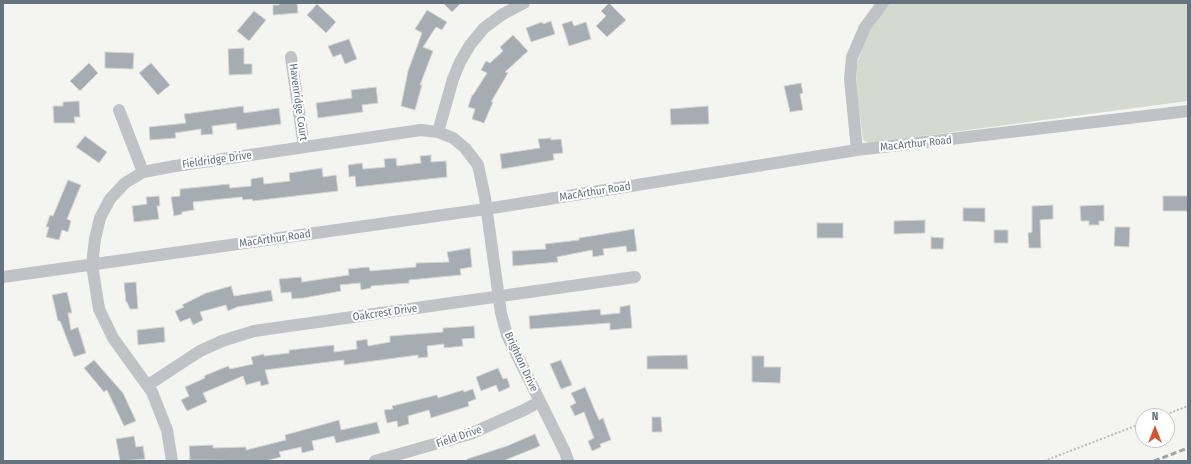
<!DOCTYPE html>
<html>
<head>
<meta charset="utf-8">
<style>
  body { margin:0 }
  #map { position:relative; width:1191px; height:464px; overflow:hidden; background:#f4f4f0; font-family:"Fira Sans Condensed",sans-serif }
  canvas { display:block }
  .frame { position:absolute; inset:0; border:4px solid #65737f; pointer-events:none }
  .north { position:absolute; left:1135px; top:408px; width:40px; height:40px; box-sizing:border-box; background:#fff; border:1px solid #c1c7cc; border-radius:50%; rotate:0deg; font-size:11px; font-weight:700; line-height:16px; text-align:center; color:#65737f }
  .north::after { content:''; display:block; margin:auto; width:14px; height:18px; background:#d6552d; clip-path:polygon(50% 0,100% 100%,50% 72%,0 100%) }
</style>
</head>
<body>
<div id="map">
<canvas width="1191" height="464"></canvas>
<div class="frame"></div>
<div class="north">N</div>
</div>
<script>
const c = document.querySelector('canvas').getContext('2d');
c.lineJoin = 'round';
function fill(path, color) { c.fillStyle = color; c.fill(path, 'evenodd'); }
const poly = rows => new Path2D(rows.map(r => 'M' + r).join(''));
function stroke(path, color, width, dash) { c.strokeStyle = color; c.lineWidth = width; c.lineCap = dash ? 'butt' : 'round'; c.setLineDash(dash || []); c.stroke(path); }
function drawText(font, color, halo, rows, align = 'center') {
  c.font = font + ' "Fira Sans Condensed",sans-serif'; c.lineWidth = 4; c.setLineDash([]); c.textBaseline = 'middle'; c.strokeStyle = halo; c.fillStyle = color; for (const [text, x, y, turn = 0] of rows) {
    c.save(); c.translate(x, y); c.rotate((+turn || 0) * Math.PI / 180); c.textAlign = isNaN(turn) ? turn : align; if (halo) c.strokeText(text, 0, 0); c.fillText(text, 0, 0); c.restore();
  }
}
fill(poly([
  [889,3,1188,3,1188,101,869,143,863,140,862,132,856,87,857,66,862,45,873,24]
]), '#d5dad1');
const building = poly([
  [279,3,297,3,298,13,273,15,273,5,279,5,279,3],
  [443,3,461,3,452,12,443,3],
  [609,3,626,20,607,37,596,26,606,16,601,11,609,3],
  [317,4,336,22,326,33,307,15,317,4],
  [427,10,447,22,442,30,436,27,423,47,433,51,420,85,422,85,415,110,401,106,408,71,422,33,415,29,427,10],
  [254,11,266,20,249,41,237,31,254,11],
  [551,21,555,34,531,42,526,28,542,22,543,24,551,21],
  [572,21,574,26,586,22,591,39,569,46,562,24,572,21],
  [513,35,528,51,505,72,508,73,491,102,493,102,484,123,472,119,475,109,468,107,472,95,473,95,487,73,481,70,486,61,490,63,503,51,500,47,513,35],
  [349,39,357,59,345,64,341,54,333,57,328,46,349,39],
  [244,48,244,64,252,64,252,74,229,75,228,49,244,48],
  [105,52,134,53,133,69,105,68,105,52],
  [89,63,98,73,80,91,70,81,89,63],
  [151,63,170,85,158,95,139,73,151,63],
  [801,83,803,93,800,94,803,110,790,112,784,86,801,83],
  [376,87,378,103,362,105,363,112,318,118,316,103,352,98,351,90,376,87],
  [79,101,80,117,74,117,75,123,54,123,53,106,63,106,63,102,79,101],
  [243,106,244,113,279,108,281,124,237,130,236,123,212,126,213,134,201,135,201,129,175,133,176,138,150,140,149,127,186,123,184,114,243,106],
  [708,106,709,124,671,125,670,109,708,106],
  [85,136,107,152,99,163,76,147,85,136],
  [551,138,551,140,561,139,563,153,553,154,554,160,502,169,500,154,540,148,538,139,551,138],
  [431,155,431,162,446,161,447,177,356,187,355,176,349,177,348,165,362,163,363,169,385,167,384,159,396,158,397,166,421,163,420,156,431,155],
  [322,168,323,177,336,175,338,191,253,201,252,199,243,200,242,197,193,202,194,210,182,212,182,214,174,216,171,197,180,196,180,189,229,184,230,188,251,186,251,179,263,177,264,184,290,181,289,173,322,168],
  [68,180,81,185,67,219,71,221,68,232,62,230,59,240,46,237,49,227,46,227,50,215,53,216,68,180],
  [159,196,160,206,157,206,159,219,134,222,132,206,147,204,146,197,159,196],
  [1163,196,1188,196,1188,211,1163,211,1163,196],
  [1053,205,1053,219,1040,220,1041,248,1029,248,1028,233,1032,232,1032,206,1053,205],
  [1104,205,1104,221,1099,221,1099,225,1089,225,1089,221,1081,221,1080,206,1104,205],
  [963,208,985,208,985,222,963,221,963,208],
  [925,220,925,233,894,234,894,221,925,220],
  [817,223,843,223,843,238,817,238,817,223],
  [1115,227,1130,227,1129,247,1114,246,1115,227],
  [634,229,637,251,627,252,626,246,603,249,604,255,593,257,592,250,557,257,558,262,513,266,512,251,546,249,545,244,579,240,579,238,634,229],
  [994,230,1008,230,1008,243,994,243,994,230],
  [931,237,944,238,943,249,931,249,931,237],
  [470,248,472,267,460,269,461,275,409,280,409,283,371,286,371,288,361,290,360,283,340,285,341,291,304,298,292,299,291,292,281,293,279,279,301,277,302,282,349,275,348,269,369,267,370,271,416,267,416,263,449,262,447,252,470,248],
  [136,282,138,309,130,309,127,302,126,302,124,283,136,282],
  [231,286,234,296,271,290,273,301,237,307,228,311,226,305,200,312,203,320,193,325,190,318,180,322,175,311,184,307,182,305,206,293,231,286],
  [67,292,72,313,68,313,71,330,78,327,86,353,74,357,60,321,58,321,52,295,67,292],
  [630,305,632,328,610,330,610,323,530,329,529,316,600,309,601,315,620,313,620,307,630,305],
  [474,326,475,338,462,339,463,346,444,348,444,344,427,346,428,357,418,358,418,355,344,365,344,360,265,370,269,384,261,386,260,381,246,385,243,376,203,393,207,402,187,411,181,400,189,396,185,387,205,378,204,376,228,366,230,369,253,364,251,357,264,354,264,356,289,353,289,350,334,345,334,352,357,349,356,341,367,339,368,346,390,342,390,336,443,332,443,328,474,326],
  [164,327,165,342,138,345,137,330,164,327],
  [687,355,688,369,647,369,647,356,687,355],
  [752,356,764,356,764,367,781,367,780,383,752,382,752,356],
  [94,360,123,393,136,421,124,426,107,390,104,392,84,368,94,360],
  [561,360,572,385,561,389,550,364,561,360],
  [498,368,503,379,507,378,510,387,499,392,496,385,481,391,476,377,498,368],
  [585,387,599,420,603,418,611,440,600,444,601,447,592,451,588,441,594,438,584,412,575,416,570,406,576,403,571,393,585,387],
  [473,389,476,399,468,402,469,406,431,418,429,410,408,416,409,424,398,427,397,421,387,423,384,410,393,409,392,406,437,395,438,398,463,390,464,392,473,389],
  [652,417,661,417,662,432,652,432,652,417],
  [339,420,341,430,377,422,380,433,336,443,334,436,312,441,314,450,302,453,301,447,279,452,281,457,265,461,190,460,189,446,213,445,213,448,246,447,246,450,286,440,285,435,339,420],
  [535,434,540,446,503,461,467,461,467,459,507,446,535,434],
  [134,436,136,447,143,446,145,459,120,461,116,439,134,436]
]);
fill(building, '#a6adb2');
stroke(building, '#d5d5d3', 1);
stroke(poly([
  [1162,416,1188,406],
  [1044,461,1143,423]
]), '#b9bbbd', 2, [2, 2]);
stroke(poly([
  [291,57,304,147],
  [119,110,143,172],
  [438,132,453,79,460,62,470,45,484,28,503,14,524,3],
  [857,150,850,79,852,57,865,27,883,3],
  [3,277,486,209,857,150,1188,111],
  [148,385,200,351,222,341,254,331,635,277],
  [172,461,167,430,152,392,113,338,99,309,92,265,95,239,100,218,110,199,125,183,143,172,175,166,421,130,438,132,453,138,465,148,478,165,485,198,501,313,507,335,565,452,568,461],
  [375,461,470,434,524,410,539,402]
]), '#bfc3c6', 12);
stroke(poly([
  [1154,461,1188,448]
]), '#9fa4a9', 3, [6, 3]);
drawText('11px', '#65737f', '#fff', [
  ["Havenridge Court",298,102,82],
  ["MacArthur Road",916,144,-6],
  ["Fieldridge Drive",217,160,-8],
  ["MacArthur Road",595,192,-9],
  ["MacArthur Road",275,239,-8],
  ["Oakcrest Drive",385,313,-8],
  ["Brighton Drive",521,362,65],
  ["Field Drive",459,437,-19]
]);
</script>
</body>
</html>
